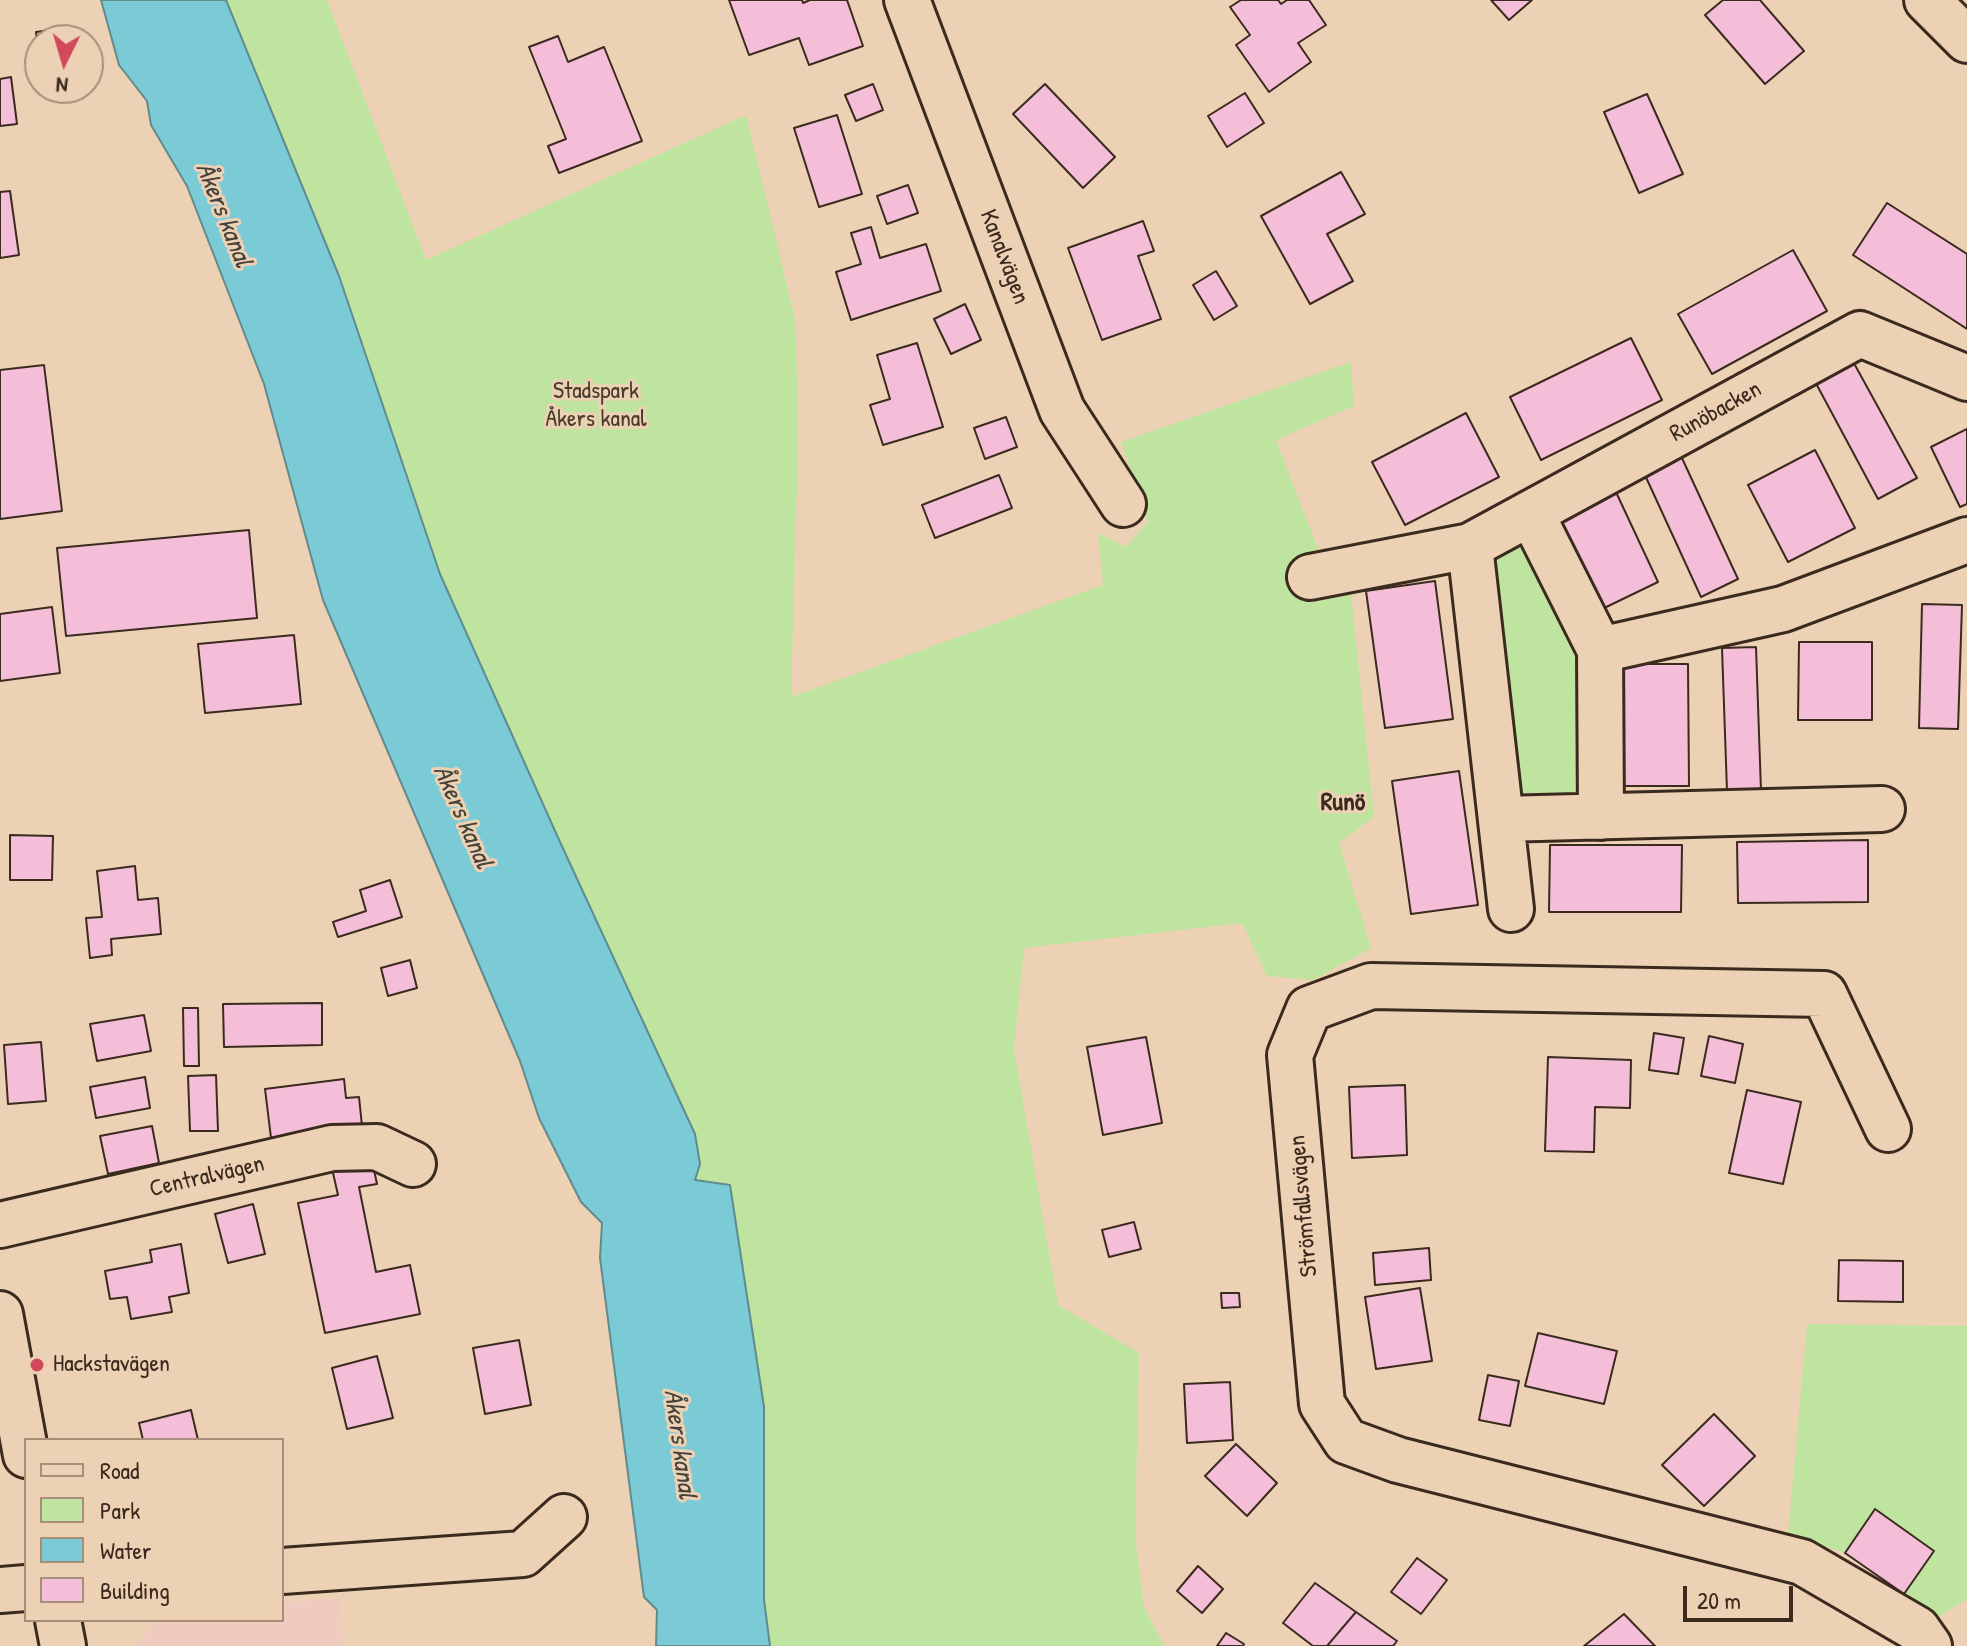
<!DOCTYPE html>
<html>
<head>
<meta charset="utf-8">
<style>
  body { margin:0 }
  #map { position:relative; width:1967px; height:1646px; overflow:hidden; background:#edd1b4; font-family:"Patrick Hand",sans-serif }
  canvas { display:block }
  .legend { position:absolute; left:24px; top:1438px; width:260px; height:184px; box-sizing:border-box; background:#edd1b4; border:2px solid #a68e78; margin:0; padding:10px 14px; list-style:none; font-size:24px; color:#3b2a1e }
  .legend li { display:flex; align-items:center; gap:16px; height:40px }
  .legend b { width:40px; border:2px solid #a68e78 }
  .north { position:absolute; left:24px; top:24px; width:80px; height:80px; box-sizing:border-box; background:#edd1b4; border:2px solid #a68e78; border-radius:50%; rotate:185deg; font-size:22px; font-weight:700; line-height:32px; text-align:center; color:#3b2a1e }
  .north::after { content:''; display:block; margin:auto; width:28px; height:36px; background:#d1495b; clip-path:polygon(50% 0,100% 100%,50% 72%,0 100%) }
  .scale { position:absolute; left:1683px; top:1586px; width:110px; height:36px; box-sizing:border-box; border:4px solid #3b2a1e; border-top:0; padding-left:10px; font-size:24px; line-height:28px; white-space:nowrap; color:#3b2a1e; -webkit-text-stroke:6px #edd1b4; paint-order:stroke }
</style>
</head>
<body>
<div id="map">
<canvas width="1967" height="1646"></canvas>
<ul class="legend">
<li><b style="height:10px;background:#edd1b4"></b>Road</li>
<li><b style="height:22px;background:#bee49f"></b>Park</li>
<li><b style="height:22px;background:#7bcbd7"></b>Water</li>
<li><b style="height:22px;background:#f4bed8"></b>Building</li>
</ul>
<div class="north">N</div>
<div class="scale">20 m</div>
</div>
<script>
const c = document.querySelector('canvas').getContext('2d');
c.lineJoin = 'round';
function fill(path, color) { c.fillStyle = color; c.fill(path, 'evenodd'); }
const poly = rows => new Path2D(rows.map(r => 'M' + r).join(''));
function stroke(path, color, width, dash) { c.strokeStyle = color; c.lineWidth = width; c.lineCap = dash ? 'butt' : 'round'; c.setLineDash(dash || []); c.stroke(path); }
function drawText(font, color, halo, rows, align = 'center') {
  c.font = font + ' "Patrick Hand",sans-serif'; c.lineWidth = 6; c.setLineDash([]); c.textBaseline = 'middle'; c.strokeStyle = halo; c.fillStyle = color; for (const [text, x, y, turn = 0] of rows) {
    c.save(); c.translate(x, y); c.rotate((+turn || 0) * Math.PI / 180); c.textAlign = isNaN(turn) ? turn : align; if (halo) c.strokeText(text, 0, 0); c.fillText(text, 0, 0); c.restore();
  }
}
fill(poly([
  [339,1598,344,1646,138,1646,155,1620,282,1620,282,1603]
]), '#efcbbf');
fill(poly([
  [226,0,327,0,426,260,746,115,796,323,798,452,791,697,1103,585,1098,533,1126,547,1148,522,1121,442,1351,362,1354,406,1276,440,1324,565,1351,593,1374,817,1339,843,1371,948,1313,980,1267,976,1242,923,1024,948,1014,1049,1058,1305,1139,1353,1135,1537,1144,1607,1164,1646,770,1646,695,1181,560,842,440,574,339,276],
  [1519,545,1554,604,1590,680,1586,807,1514,797,1490,553],
  [1807,1324,1967,1326,1967,1599,1938,1617,1845,1553,1788,1535]
]), '#bee49f');
const water = poly([
  [101,0,226,0,339,276,440,574,560,842,695,1134,700,1164,695,1180,730,1185,764,1407,764,1600,770,1646,656,1646,657,1610,644,1597,600,1258,602,1223,581,1202,539,1118,520,1061,323,600,264,384,187,186,151,125,147,101,119,65,101,0]
]);
fill(water, '#7bcbd7');
stroke(water, '#618b8d', 2);
const building = poly([
  [729,0,802,0,803,3,810,0,847,0,863,46,809,65,799,38,749,55,729,0],
  [1241,0,1278,0,1281,4,1287,0,1309,0,1326,25,1298,43,1311,62,1269,92,1236,45,1250,35,1230,7,1241,0],
  [1491,0,1532,0,1509,20,1491,0],
  [1723,0,1760,0,1804,51,1765,84,1705,15,1723,0],
  [65,28,66,40,40,40,39,59,36,32,65,28],
  [558,36,568,62,604,47,642,141,559,173,548,146,566,139,529,47,558,36],
  [11,77,17,124,0,126,0,79,11,77],
  [873,84,883,110,856,121,845,95,873,84],
  [1045,84,1115,157,1083,188,1013,114,1045,84],
  [1245,93,1264,123,1227,147,1208,116,1245,93],
  [1647,94,1683,174,1639,193,1604,112,1647,94],
  [837,115,862,194,819,207,794,128,837,115],
  [1341,172,1365,214,1327,234,1353,281,1310,304,1261,216,1341,172],
  [908,185,918,213,887,224,877,196,908,185],
  [10,191,19,255,0,258,0,192,10,191],
  [1887,203,1967,254,1967,329,1853,255,1887,203],
  [1143,221,1154,251,1138,256,1161,319,1102,340,1068,248,1143,221],
  [871,227,880,258,926,244,941,291,851,320,836,272,861,264,851,233,871,227],
  [1793,250,1827,311,1712,374,1678,314,1793,250],
  [1216,271,1237,306,1214,320,1193,285,1216,271],
  [965,304,981,340,951,354,934,319,965,304],
  [1631,338,1662,400,1541,460,1510,397,1631,338],
  [917,343,943,427,883,445,870,405,890,399,877,355,917,343],
  [1850,356,1917,478,1878,499,1812,376,1850,356],
  [44,365,62,511,0,519,0,370,44,365],
  [1466,413,1499,477,1405,525,1372,462,1466,413],
  [1006,417,1017,447,985,459,974,428,1006,417],
  [1967,429,1967,504,1960,507,1931,447,1967,429],
  [1815,450,1855,528,1788,562,1748,485,1815,450],
  [1681,456,1738,579,1701,597,1644,473,1681,456],
  [999,475,1012,508,935,538,922,505,999,475],
  [1615,490,1658,582,1598,611,1554,518,1615,490],
  [249,530,257,618,66,636,57,548,249,530],
  [1435,581,1453,719,1385,728,1366,591,1435,581],
  [1922,604,1962,605,1958,729,1919,728,1922,604],
  [52,607,60,673,0,681,0,614,52,607],
  [294,635,301,704,205,713,198,644,294,635],
  [1799,642,1872,642,1872,720,1798,720,1799,642],
  [1756,647,1761,791,1727,791,1722,648,1756,647],
  [1622,664,1688,664,1689,786,1623,786,1622,664],
  [1459,771,1478,905,1411,914,1392,781,1459,771],
  [10,835,53,836,52,880,10,880,10,835],
  [1868,840,1868,902,1738,903,1737,842,1868,840],
  [1550,845,1682,845,1681,912,1549,912,1550,845],
  [135,866,138,900,158,898,161,934,111,939,112,955,90,958,86,918,102,917,97,871,135,866],
  [390,880,402,917,338,937,333,922,366,911,360,890,390,880],
  [410,960,417,988,388,996,381,968,410,960],
  [322,1003,322,1045,224,1047,223,1004,322,1003],
  [183,1008,198,1008,199,1066,184,1066,183,1008],
  [144,1015,151,1051,97,1061,90,1024,144,1015],
  [1654,1033,1684,1038,1678,1074,1649,1070,1654,1033],
  [1709,1036,1743,1044,1735,1083,1701,1076,1709,1036],
  [1146,1037,1162,1123,1103,1135,1087,1047,1146,1037],
  [41,1042,46,1101,8,1104,4,1045,41,1042],
  [1548,1057,1631,1060,1630,1108,1595,1107,1594,1152,1545,1151,1548,1057],
  [216,1075,218,1131,190,1131,188,1076,216,1075],
  [145,1077,150,1108,96,1118,90,1087,145,1077],
  [344,1079,346,1098,359,1097,362,1126,271,1138,265,1089,344,1079],
  [1405,1085,1407,1155,1352,1158,1349,1087,1405,1085],
  [1747,1090,1801,1102,1783,1184,1729,1173,1747,1090],
  [152,1126,159,1163,108,1174,100,1136,152,1126],
  [371,1156,377,1184,359,1187,376,1272,410,1265,420,1314,325,1333,298,1203,338,1195,331,1164,371,1156],
  [253,1204,265,1254,228,1263,215,1214,253,1204],
  [1134,1222,1141,1249,1109,1257,1102,1230,1134,1222],
  [181,1244,189,1293,169,1297,172,1312,131,1319,127,1297,110,1299,105,1271,152,1262,150,1250,181,1244],
  [1429,1248,1431,1280,1375,1285,1373,1253,1429,1248],
  [1839,1260,1903,1261,1903,1302,1838,1301,1839,1260],
  [1420,1288,1432,1361,1376,1369,1365,1297,1420,1288],
  [1221,1293,1239,1293,1240,1307,1222,1308,1221,1293],
  [1538,1333,1617,1351,1604,1404,1525,1386,1538,1333],
  [519,1340,531,1405,485,1414,473,1348,519,1340],
  [377,1356,393,1418,347,1429,332,1368,377,1356],
  [1488,1375,1519,1381,1510,1426,1479,1420,1488,1375],
  [1230,1382,1233,1440,1187,1443,1184,1384,1230,1382],
  [191,1410,198,1440,143,1440,139,1423,191,1410],
  [1714,1414,1755,1456,1704,1506,1662,1465,1714,1414],
  [1236,1444,1277,1483,1247,1516,1205,1476,1236,1444],
  [1875,1509,1934,1551,1904,1594,1845,1553,1875,1509],
  [1417,1558,1447,1580,1421,1614,1391,1592,1417,1558],
  [1198,1566,1223,1589,1202,1613,1177,1591,1198,1566],
  [1315,1583,1356,1612,1327,1646,1313,1646,1283,1623,1315,1583],
  [1356,1612,1397,1641,1393,1646,1327,1646,1356,1612],
  [1624,1614,1655,1646,1584,1646,1624,1614],
  [1226,1633,1244,1644,1243,1646,1217,1646,1226,1633]
]);
fill(building, '#f4bed8');
stroke(building, '#3b2a1e', 2);
const minor = poly([
  [907,0,1062,410,1123,504],
  [1927,0,1967,40],
  [1531,513,1600,650,1601,817],
  [1470,546,1511,909],
  [1310,577,1470,546,1860,334,1967,378],
  [1600,650,1783,609,1967,540],
  [1501,819,1882,809],
  [1888,1129,1824,994,1371,986,1309,1009,1290,1055,1322,1404,1346,1441,1398,1460,1802,1562,1917,1629,1929,1646],
  [0,1225,332,1148,377,1147,413,1164],
  [0,1314,26,1455],
  [282,1571,523,1554,564,1517],
  [0,1590,26,1588],
  [58,1620,63,1646]
]);
stroke(minor, '#3b2a1e', 50);
stroke(minor, '#edd1b4', 44);
for (const [x, y, r, color] of [
  [37,1365,8,"#d1495b"]
]) { const dot = new Path2D(); dot.arc(x, y, r, 0, 2 * Math.PI); c.fillStyle = color; c.fill(dot); stroke(dot, '#edd1b4', 3); }
drawText('24px', '#3b2a1e', '#edd1b4', [
  ["Kanalvägen",1004,257,69],
  ["Runöbacken",1716,412,-29],
  ["Centralvägen",207,1177,-13],
  ["Strömfallsvägen",1304,1206,-95]
]);
drawText('24px', '#483d2b', '#edd1b4', [
  ["Stadspark",596,392],
  ["Åkers kanal",596,420]
]);
drawText('24px', '#3b2a1e', '#edd1b4', [
  ["Hackstavägen",53,1365]
], 'left');
drawText('italic 26px', '#45423a', '#edd1b4', [
  ["Åkers kanal",223,215,68],
  ["Åkers kanal",462,817,66],
  ["Åkers kanal",679,1444,82]
]);
drawText('bold 26px', '#3b2a1e', '#edd1b4', [
  ["Runö",1343,803]
]);
</script>
</body>
</html>
